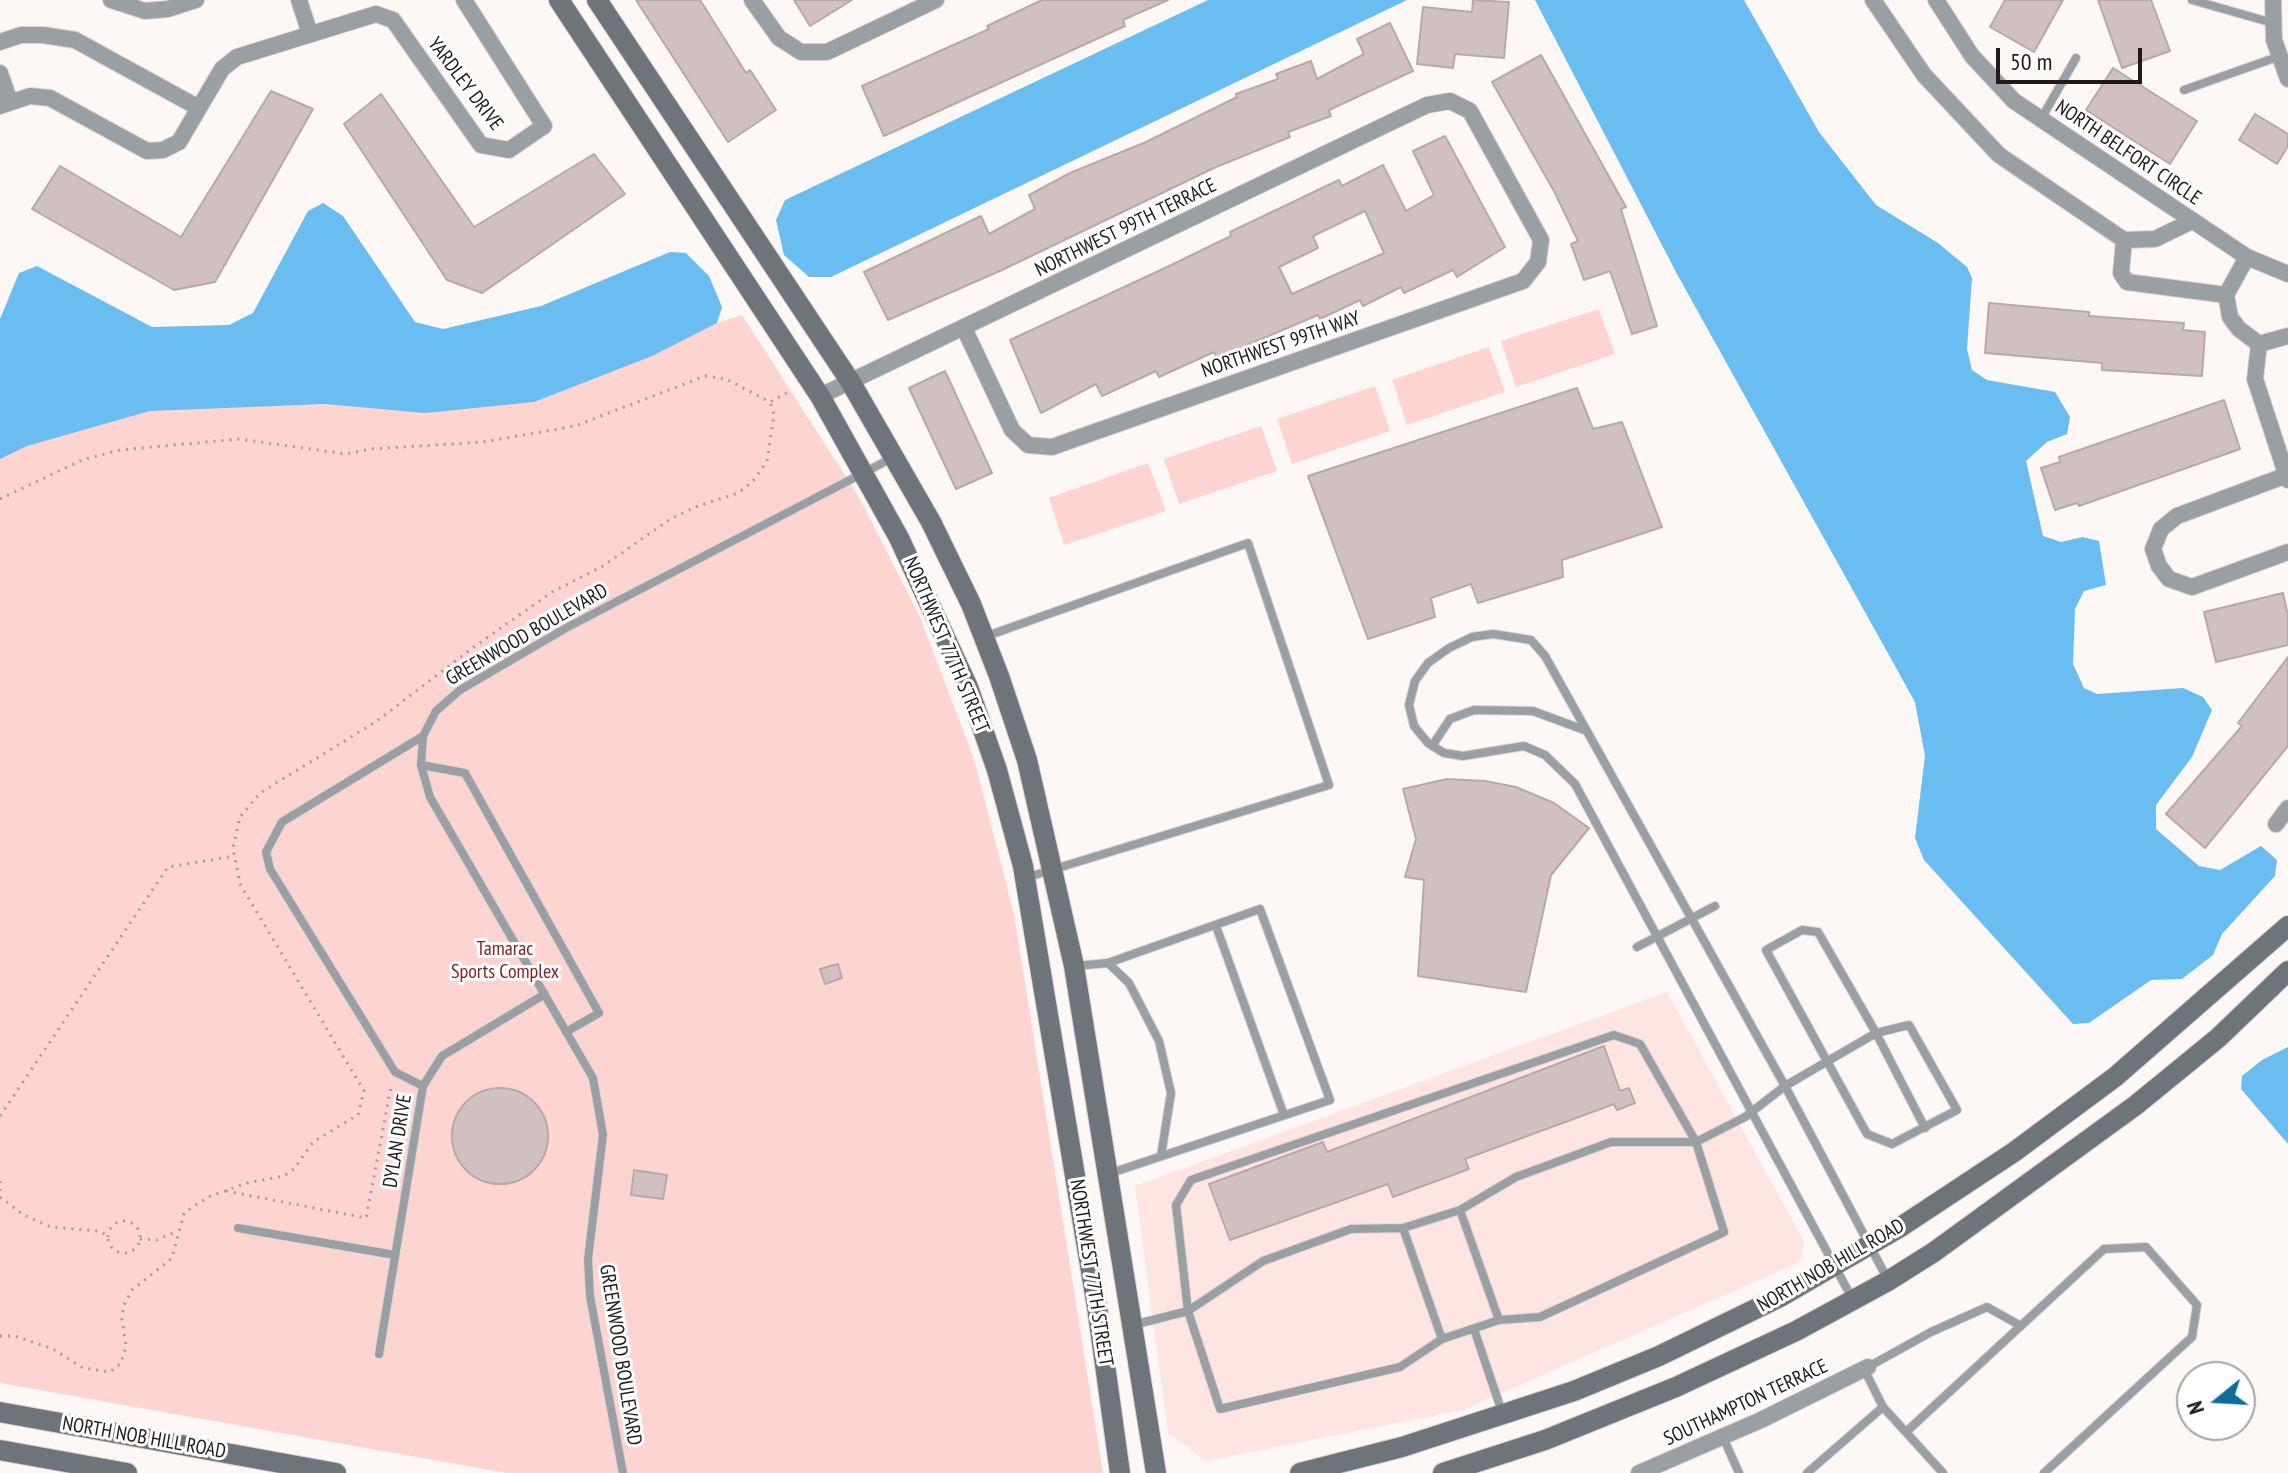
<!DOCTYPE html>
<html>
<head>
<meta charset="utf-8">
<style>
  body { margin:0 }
  #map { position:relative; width:2288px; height:1473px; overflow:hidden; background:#fdf7f6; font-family:"PT Sans Narrow",sans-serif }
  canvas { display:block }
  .north { position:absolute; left:2176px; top:1361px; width:80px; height:80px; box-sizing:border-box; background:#fff; border:2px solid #a6a3a3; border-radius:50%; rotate:252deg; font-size:22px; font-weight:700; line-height:32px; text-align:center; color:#201a19 }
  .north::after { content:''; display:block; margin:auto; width:28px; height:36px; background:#0c6d9b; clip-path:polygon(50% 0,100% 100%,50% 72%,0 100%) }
  .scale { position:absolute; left:1996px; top:48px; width:146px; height:36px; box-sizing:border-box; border:4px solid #201a19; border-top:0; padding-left:10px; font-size:24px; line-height:28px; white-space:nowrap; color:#201a19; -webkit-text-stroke:6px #fff; paint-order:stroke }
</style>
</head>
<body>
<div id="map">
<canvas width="2288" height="1473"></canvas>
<div class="north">N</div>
<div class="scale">50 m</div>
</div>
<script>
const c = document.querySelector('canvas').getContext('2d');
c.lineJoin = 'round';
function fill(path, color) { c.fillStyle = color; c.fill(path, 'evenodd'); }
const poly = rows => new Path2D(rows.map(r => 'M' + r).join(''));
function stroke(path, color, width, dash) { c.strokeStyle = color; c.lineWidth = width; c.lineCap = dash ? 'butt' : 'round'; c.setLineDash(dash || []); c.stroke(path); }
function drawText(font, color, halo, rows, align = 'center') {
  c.font = font + ' "PT Sans Narrow",sans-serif'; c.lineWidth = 6; c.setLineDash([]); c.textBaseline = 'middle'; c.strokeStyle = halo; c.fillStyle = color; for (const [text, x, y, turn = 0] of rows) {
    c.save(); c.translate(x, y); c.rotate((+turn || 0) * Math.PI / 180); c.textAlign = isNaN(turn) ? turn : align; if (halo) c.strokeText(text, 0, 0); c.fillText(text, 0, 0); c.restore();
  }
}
fill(poly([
  [1667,992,1804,1242,1800,1262,1463,1410,1206,1461,1168,1433,1135,1186]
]), '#fee5e2');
fill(poly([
  [1599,309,1615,354,1516,387,1501,341],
  [742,315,859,497,920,617,974,759,1014,914,1103,1473,507,1473,0,1383,0,450,52,424,717,323],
  [1489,347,1505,392,1407,425,1392,380],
  [1375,386,1390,431,1292,464,1277,419],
  [1261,426,1277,471,1179,504,1164,459],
  [1148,463,1166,511,1064,545,1049,498]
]), '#fed4d0');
fill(poly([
  [1208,0,1407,0,831,277,809,277,784,255,776,220,785,200],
  [1535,0,1744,0,1819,132,1876,205,1938,243,1967,267,1972,278,1967,349,1972,370,1987,380,2055,392,2070,417,2067,434,2047,442,2026,461,2043,536,2061,542,2083,537,2099,541,2106,585,2084,591,2075,609,2073,664,2084,688,2097,694,2183,688,2203,697,2212,710,2192,757,2156,805,2156,829,2199,866,2220,870,2261,846,2277,860,2275,876,2222,934,2213,955,2182,979,2151,980,2089,1023,2073,1024,1924,860,1915,838,1925,756,1915,702,1677,274],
  [323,203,343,216,415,322,443,329,541,306,670,252,686,253,709,276,722,307,717,323,652,356,534,402,425,413,325,404,150,411,27,446,0,459,0,319,19,273,37,266,152,327,229,325,253,313,308,211],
  [2288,1047,2288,1144,2241,1089,2242,1076,2262,1060]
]), '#6abdf0');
const building = poly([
  [636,0,700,0,746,73,750,70,776,110,728,142,636,0],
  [794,0,852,0,810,26,794,0],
  [1042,0,1168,0,1123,20,1125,26,884,136,862,86,989,29,987,26,1042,0],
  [1473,0,1509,2,1504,58,1455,54,1453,68,1417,64,1423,7,1472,12,1473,0],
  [2005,0,2063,0,2034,52,1990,27,2005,0],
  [2098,0,2151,0,2170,51,2122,68,2098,0],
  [1390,23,1413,71,1329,110,1331,116,1288,132,1290,137,1216,167,1002,270,888,320,864,272,981,216,989,234,1035,209,1029,195,1070,173,1146,142,1237,97,1236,94,1278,79,1276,74,1311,61,1317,79,1364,54,1357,39,1390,23],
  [1541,55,1626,207,1621,209,1657,326,1632,334,1610,271,1584,280,1571,244,1578,241,1555,193,1492,82,1541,55],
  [2113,68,2197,121,2170,164,2086,110,2113,68],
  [271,91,313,109,215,282,174,290,32,209,60,166,181,237,271,91],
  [381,94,474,227,594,154,625,194,482,293,447,280,344,124,381,94],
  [2255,114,2288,134,2288,146,2277,164,2239,140,2255,114],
  [1445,136,1505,247,1457,277,1453,270,1404,293,1401,287,1363,306,1360,300,1320,319,1318,315,1217,358,1214,352,1159,377,1156,371,1102,396,1096,384,1041,413,1010,340,1165,268,1231,236,1230,232,1339,180,1342,186,1383,165,1406,211,1434,195,1413,151,1445,136],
  [1365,211,1384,253,1292,294,1279,267,1318,248,1313,236,1365,211],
  [1989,303,2089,312,2089,316,2184,323,2183,330,2205,332,2202,376,2102,370,2102,363,1985,353,1989,303],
  [945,371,992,473,956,489,909,388,945,371],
  [1577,388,1593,429,1622,422,1662,527,1562,560,1563,577,1478,603,1471,584,1431,598,1435,617,1368,639,1308,476,1577,388],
  [2224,400,2240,449,2079,506,2077,503,2055,510,2041,468,2060,462,2059,457,2224,400],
  [2283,593,2288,616,2288,645,2216,662,2204,612,2283,593],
  [2288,657,2288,746,2205,848,2166,814,2242,726,2238,723,2288,657],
  [1447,779,1485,781,1516,787,1554,803,1589,828,1551,875,1526,992,1418,976,1424,880,1405,877,1416,839,1403,789,1447,779],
  [838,964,842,978,825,984,820,969,838,964],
  [1604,1046,1620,1091,1629,1088,1635,1103,1617,1110,1614,1104,1465,1159,1469,1169,1393,1197,1388,1184,1230,1240,1209,1184,1323,1142,1327,1152,1604,1046],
  '452 1136a48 48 0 1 1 96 0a48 48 0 1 1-96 0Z',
  [634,1170,667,1175,663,1199,631,1195,634,1170]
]);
fill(building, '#d0c0bf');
stroke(building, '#b8a9a8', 2);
const lane = poly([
  [2192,0,2273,23],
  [2184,90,2280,56],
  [2041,119,2076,58],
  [984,637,1248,543,1329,785,1025,878],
  [1432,746,1450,719,1474,710,1533,711,1587,731],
  [421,765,465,773,599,1013,566,1032],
  [1216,926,1284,1115],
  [1802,930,1818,932,1876,1033,1909,1025,1957,1110,1892,1144,1867,1134,1766,950,1802,930],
  [1637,947,1715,906],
  [1108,963,1129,983,1159,1041,1171,1093,1161,1156],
  [1075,966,1108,963,1260,909,1330,1100,1108,1174],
  [423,1086,395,1072,270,869,266,852,282,822,423,736],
  [1611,1142,1696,1142,1724,1232,1540,1317,1499,1320,1460,1210,1516,1177,1611,1142],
  [1460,1210,1403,1228,1351,1229,1263,1261,1188,1311,1220,1409,1400,1367,1442,1339,1499,1320],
  [238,1228,395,1255],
  [1403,1228,1442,1339],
  [1853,1300,1575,784,1545,755,1524,746,1463,756,1444,753,1428,743,1414,726,1409,705,1415,681,1428,663,1449,648,1472,637,1493,634,1531,640,1545,656,1785,1086,1888,1280],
  [1133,1325,1188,1311,1176,1205,1191,1180,1614,1035,1640,1044,1696,1142,1745,1117,1785,1086,1876,1033,1925,1128],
  [1474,1329,1503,1415],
  [379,1354,423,1086,442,1056,545,994],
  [1868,1367,1931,1332,1987,1307,2021,1326],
  [1883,1407,1943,1473],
  [1906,1432,2104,1249,2146,1247,2197,1305,2192,1337,2044,1473],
  [1723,1437,1739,1473],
  [623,1473,590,1296,588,1259,603,1135,593,1078,430,797,421,765,423,736,436,711,460,690,566,628,892,458],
  [1807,1473,1883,1407,1864,1369]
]);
const street = poly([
  [111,0,145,11,168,9,196,0],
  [299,0,310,34],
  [752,0,779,38,801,52,827,52,936,0],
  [1873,0,1924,75,1999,155,2124,240,2121,273,2127,282,2226,295],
  [1936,0,1972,56,2014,101,2247,257,2288,274],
  [2273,0,2274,40,2288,79],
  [0,42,21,35,43,35,75,40,199,108],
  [0,73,10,102],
  [0,106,30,96,50,98,147,151,163,150,179,142,222,69,237,57,376,14,393,20,481,145,509,150,544,126,464,0],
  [2124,240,2155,239,2192,221],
  [2247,257,2226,295,2230,317,2239,329,2259,344,2288,336],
  [2259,344,2255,379,2288,480],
  [820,396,1427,105,1450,101,1470,111,1541,240,1538,262,1523,281,1052,447,1028,445,1012,430,964,328],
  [2287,475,2177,516,2161,529,2153,549,2159,566,2169,579,2192,587,2288,552],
  [2276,824,2288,808],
  [1639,1473,1761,1420,1868,1367]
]);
const secondary = poly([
  [559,0,820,396,899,538,968,687,997,770,1023,866,1097,1307,1120,1473],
  [597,0,850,381,931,522,971,604,999,676,1027,760,1074,966,1156,1473],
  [0,1412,336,1473],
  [0,1450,127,1473],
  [1300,1473,1402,1447,1574,1391,1659,1356,1780,1297,1902,1226,2014,1152,2115,1077,2288,926],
  [1443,1473,1545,1440,1676,1387,1796,1331,1888,1281,1934,1252,2136,1105,2218,1038,2288,971]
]);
stroke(lane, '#dad4d3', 10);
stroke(street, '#dad4d3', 18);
stroke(secondary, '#dad4d3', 22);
stroke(poly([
  [0,499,82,460,120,450,239,439,346,454,371,449,483,442,575,426,705,376,726,379,770,402,790,391],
  [0,1116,168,867,235,856],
  [0,1181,0,1192],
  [226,1191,366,1218,391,1087],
  [0,1197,22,1214,51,1227,99,1231,108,1236],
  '108 1237a16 16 0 1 1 32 0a16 16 0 1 1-32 0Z',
  [140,1239,157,1240,177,1231],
  [0,1336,15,1336,53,1349,83,1368,110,1372,121,1363,126,1347,122,1319,124,1305,132,1290,172,1258,184,1213,208,1197,247,1183,284,1176,294,1169,313,1142,358,1115,364,1091,240,884,233,848,240,817,260,793,377,721,471,649,552,592,603,566,669,520,695,507,738,493,753,481,767,461,774,415,770,402]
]), '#a49e9d', 3, [2, 6]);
stroke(lane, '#9a9fa3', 8);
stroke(street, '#9a9fa3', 16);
stroke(secondary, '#6d747a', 20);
drawText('20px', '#201a19', '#fff', [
  ["YARDLEY DRIVE",465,84,53],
  ["NORTH BELFORT CIRCLE",2128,153,34],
  ["NORTHWEST 99TH TERRACE",1126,228,-26],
  ["NORTHWEST 99TH WAY",1281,345,-19],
  ["GREENWOOD BOULEVARD",527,635,-30],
  ["NORTHWEST 77TH STREET",946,645,67],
  ["DYLAN DRIVE",398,1141,-81],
  ["NORTH NOB HILL ROAD",1831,1266,-30],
  ["NORTHWEST 77TH STREET",1091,1273,81],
  ["GREENWOOD BOULEVARD",620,1355,81],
  ["SOUTHAMPTON TERRACE",1746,1403,-25],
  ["NORTH NOB HILL ROAD",144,1438,10]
]);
drawText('20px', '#892024', '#fff', [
  ["Tamarac",505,949],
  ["Sports Complex",505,972]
]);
</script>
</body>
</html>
